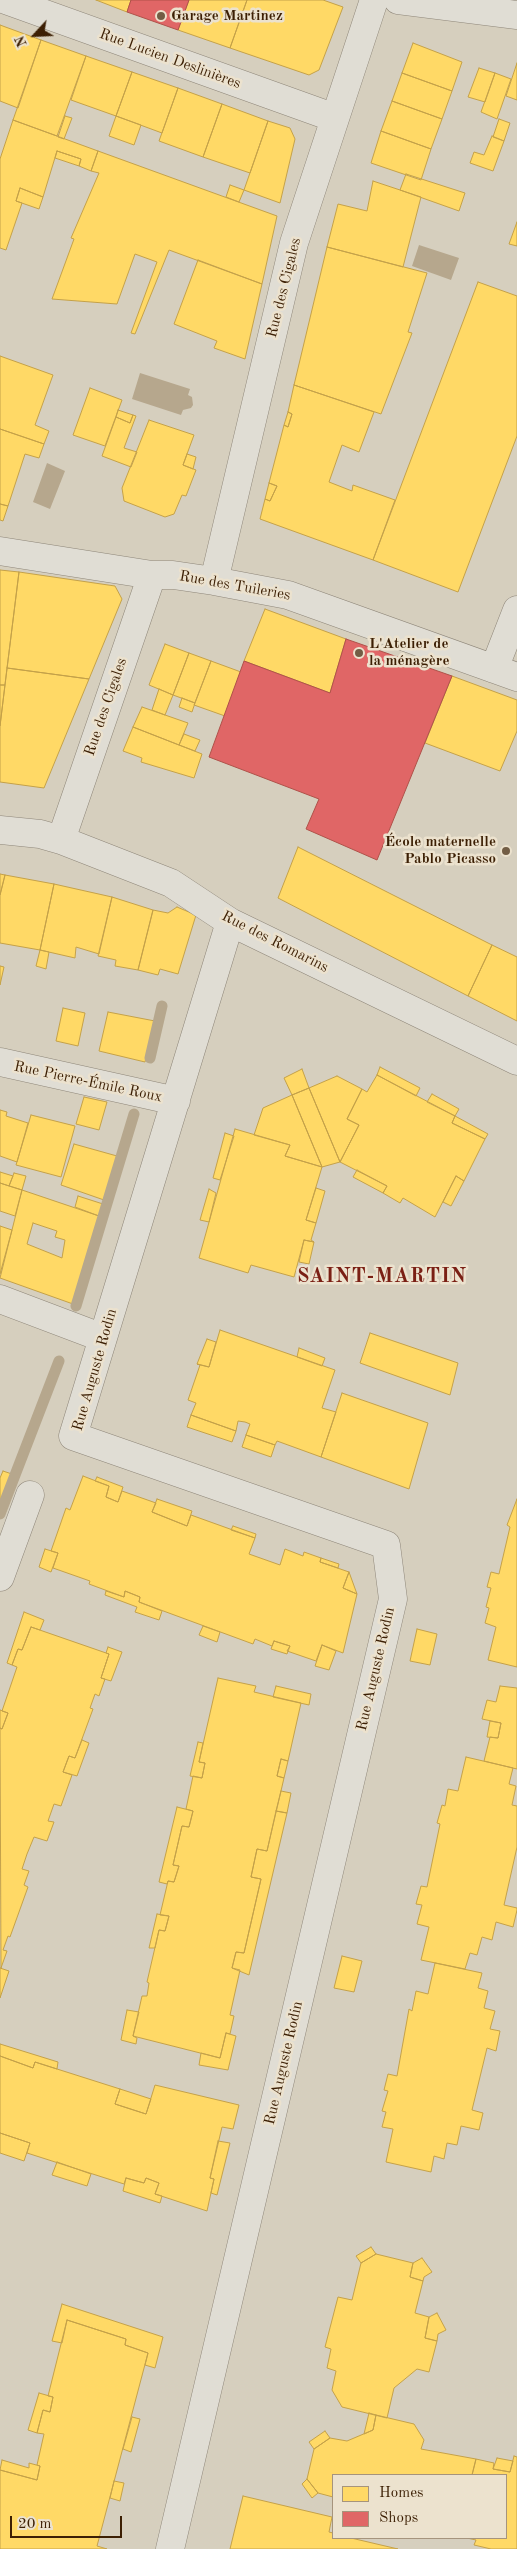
<!DOCTYPE html>
<html>
<head>
<meta charset="utf-8">
<style>
  body { margin:0 }
  #map { position:relative; width:517px; height:2549px; overflow:hidden; background:#d6cfbe; font-family:"Old Standard TT",serif }
  canvas { display:block }
  .legend { position:absolute; left:332px; top:2474px; width:175px; height:65px; box-sizing:border-box; background:#ece2ce; border:1px solid #a6947d; margin:0; padding:6px 9px; list-style:none; font-size:15px; color:#3c1f04 }
  .legend li { display:flex; align-items:center; gap:10px; height:25px }
  .legend b { width:25px; border:1px solid #a6947d }
  .north { position:absolute; left:10px; top:10px; width:50px; height:50px; -webkit-text-stroke:4px #ece2ce; paint-order:stroke; rotate:245deg; font-size:14px; font-weight:700; line-height:20px; text-align:center; color:#3c1f04 }
  .north::after { content:''; display:block; margin:auto; width:18px; height:22px; background:#3c1f04; clip-path:polygon(50% 0,100% 100%,50% 72%,0 100%) }
  .scale { position:absolute; left:10px; top:2516px; width:112px; height:22px; box-sizing:border-box; border:2px solid #3c1f04; border-top:0; padding-left:6px; font-size:15px; line-height:18px; white-space:nowrap; color:#3c1f04; -webkit-text-stroke:4px #ece2ce; paint-order:stroke }
</style>
</head>
<body>
<div id="map">
<canvas width="517" height="2549"></canvas>
<ul class="legend">
<li><b style="height:14px;background:#ffd966"></b>Homes</li>
<li><b style="height:14px;background:#e06666"></b>Shops</li>
</ul>
<div class="north">N</div>
<div class="scale">20 m</div>
</div>
<script>
const c = document.querySelector('canvas').getContext('2d');
c.lineJoin = 'round';
function fill(path, color) { c.fillStyle = color; c.fill(path, 'evenodd'); }
const poly = rows => new Path2D(rows.map(r => 'M' + r).join(''));
function stroke(path, color, width, dash) { c.strokeStyle = color; c.lineWidth = width; c.lineCap = dash ? 'butt' : 'round'; c.setLineDash(dash || []); c.stroke(path); }
function drawText(font, color, halo, rows, align = 'center') {
  c.font = font + ' "Old Standard TT",serif'; c.lineWidth = 5; c.setLineDash([]); c.textBaseline = 'middle'; c.strokeStyle = halo; c.fillStyle = color; for (const [text, x, y, turn = 0] of rows) {
    c.save(); c.translate(x, y); c.rotate((+turn || 0) * Math.PI / 180); c.textAlign = isNaN(turn) ? turn : align; if (halo) c.strokeText(text, 0, 0); c.fillText(text, 0, 0); c.restore();
  }
}
fill(poly([
  [419,245,459,258,451,280,412,266],
  [140,373,190,389,188,395,192,397,193,405,191,408,183,410,181,415,132,399],
  [47,463,65,471,50,509,33,502]
]), '#b6a78d');
const homes = poly([
  [96,0,131,0,127,12,96,0],
  [189,0,247,0,230,48,178,30,189,0],
  [247,0,323,0,343,7,319,70,309,75,230,48,247,0],
  [0,25,41,40,18,108,0,101,0,25],
  [41,40,86,56,57,136,13,120,41,40],
  [413,43,462,62,452,91,402,73,413,43],
  [86,56,132,72,116,116,71,100,86,56],
  [517,63,517,100,506,96,517,63],
  [479,68,495,73,485,102,468,97,479,68],
  [132,72,178,88,162,133,116,116,132,72],
  [402,73,452,91,442,119,392,101,402,73],
  [495,73,511,79,497,119,481,112,495,73],
  [178,88,222,104,203,157,159,141,178,88],
  [392,101,442,119,431,149,381,131,392,101],
  [222,104,268,121,250,173,203,157,222,104],
  [65,116,72,118,64,139,58,137,65,116],
  [116,116,141,125,134,145,109,136,116,116],
  [499,119,510,123,504,141,493,137,499,119],
  [13,120,98,151,91,171,79,166,81,159,57,151,43,197,20,188,16,201,22,203,6,250,0,248,0,159,13,120],
  [268,121,290,128,295,139,280,203,244,190,268,121],
  [381,131,431,149,421,180,371,163,381,131],
  [492,136,504,141,493,171,470,163,474,152,484,155,492,136],
  [57,151,81,159,79,166,55,158,57,151],
  [98,151,277,216,262,284,169,250,135,334,131,333,157,262,135,254,117,304,52,299,74,239,71,238,99,173,91,171,98,151],
  [406,174,465,193,459,211,400,190,406,174],
  [373,181,421,197,403,267,327,247,338,204,367,211,373,181],
  [230,185,244,190,239,202,226,197,230,185],
  [20,188,43,197,39,209,16,201,20,188],
  [517,222,517,246,509,244,517,222],
  [327,247,427,273,408,332,412,333,381,414,294,385,327,247],
  [198,260,262,284,245,359,214,348,217,341,174,324,198,260],
  [478,282,517,296,517,436,458,592,373,560,478,282],
  [0,356,53,375,35,425,49,431,44,444,0,429,0,356],
  [294,385,374,412,359,452,342,445,329,482,352,491,353,485,395,500,373,560,260,519,265,499,270,501,277,486,269,483,284,425,288,427,292,414,288,412,294,385],
  [90,388,122,400,105,446,73,435,90,388],
  [118,410,133,415,130,423,116,417,118,410],
  [288,412,292,414,288,427,284,425,288,412],
  [133,415,136,416,124,448,137,452,131,467,102,456,116,417,130,423,133,415],
  [149,420,194,435,183,465,196,470,186,496,182,495,174,514,165,517,124,501,122,488,149,420],
  [0,429,44,444,39,458,25,454,8,506,0,504,0,429],
  [187,454,196,457,193,469,183,465,187,454],
  [269,483,277,486,270,501,265,499,269,483],
  [0,504,8,506,3,521,0,520,0,504],
  [0,570,19,572,5,685,0,685,0,570],
  [19,572,115,586,122,599,89,679,7,668,19,572],
  [265,609,346,639,330,693,244,661,265,609],
  [165,644,189,653,173,695,149,685,165,644],
  [189,653,211,661,195,703,173,695,189,653],
  [211,661,241,672,225,716,194,705,211,661],
  [7,668,89,679,44,788,0,782,0,726,7,668],
  [452,676,517,700,517,731,500,771,425,743,452,676],
  [0,685,5,685,0,726,0,685],
  [159,689,173,695,165,715,152,710,159,689],
  [182,698,195,703,192,712,179,707,182,698],
  [142,707,188,723,179,745,133,727,142,707],
  [133,727,202,754,194,778,141,762,142,758,123,751,133,727],
  [184,734,200,740,195,751,179,745,184,734],
  [298,847,492,945,468,996,278,898,298,847],
  [0,874,5,875,0,895,0,874],
  [5,875,54,884,40,950,0,943,0,895,5,875],
  [54,884,112,897,99,954,76,947,75,958,40,950,54,884],
  [112,897,153,910,138,970,115,966,116,960,98,956,112,897],
  [177,907,196,915,178,974,160,969,158,975,138,970,153,910,168,913,177,907],
  [492,945,517,957,517,1021,468,996,492,945],
  [40,950,49,952,46,969,36,966,40,950],
  [0,966,4,967,0,985,0,966],
  [63,1008,85,1013,78,1046,56,1041,63,1008],
  [108,1012,155,1021,145,1062,99,1051,108,1012],
  [380,1067,420,1088,416,1096,377,1075,380,1067],
  [302,1069,309,1088,292,1095,284,1078,302,1069],
  [377,1075,455,1116,452,1123,485,1139,464,1181,456,1176,435,1217,403,1198,400,1203,383,1193,387,1186,340,1162,359,1125,347,1119,362,1089,367,1092,377,1075],
  [337,1076,362,1089,347,1119,359,1125,340,1162,309,1088,337,1076],
  [309,1088,340,1162,322,1167,292,1095,309,1088],
  [432,1094,459,1109,455,1116,427,1102,432,1094],
  [292,1095,322,1167,285,1156,290,1145,254,1135,263,1108,292,1095],
  [84,1097,107,1102,99,1130,76,1124,84,1097],
  [0,1110,7,1112,6,1116,28,1123,17,1162,0,1156,0,1110],
  [31,1115,75,1126,61,1177,16,1165,31,1115],
  [455,1116,488,1134,485,1139,452,1123,455,1116],
  [235,1129,290,1145,285,1156,322,1167,306,1220,316,1223,311,1240,314,1242,304,1240,294,1277,251,1265,248,1273,199,1258,235,1129],
  [225,1133,234,1136,220,1180,213,1178,225,1133],
  [74,1144,117,1156,104,1200,61,1185,74,1144],
  [357,1170,387,1186,383,1193,353,1177,357,1170],
  [0,1172,13,1176,9,1186,0,1183,0,1172],
  [14,1173,26,1176,22,1190,9,1186,14,1173],
  [456,1176,464,1181,451,1206,443,1202,456,1176],
  [0,1183,22,1190,15,1216,0,1211,0,1183],
  [316,1188,325,1191,316,1223,306,1220,316,1188],
  [209,1189,216,1193,209,1222,200,1220,209,1189],
  [22,1190,99,1216,73,1304,0,1278,22,1190],
  [33,1223,57,1231,55,1237,65,1240,62,1258,27,1244,33,1223],
  [78,1196,103,1204,99,1216,75,1207,78,1196],
  [0,1226,12,1230,0,1274,0,1226],
  [304,1240,314,1242,309,1264,299,1262,304,1240],
  [220,1330,335,1370,322,1408,336,1412,321,1457,277,1441,275,1445,246,1435,250,1424,245,1422,238,1421,236,1431,191,1415,196,1403,188,1400,200,1365,197,1364,209,1367,220,1330],
  [370,1333,458,1363,450,1395,360,1363,370,1333],
  [207,1339,216,1342,209,1367,197,1364,207,1339],
  [299,1348,325,1358,322,1366,297,1357,299,1348],
  [342,1393,428,1423,409,1489,321,1457,342,1393],
  [191,1415,236,1431,232,1442,187,1427,191,1415],
  [246,1435,275,1445,271,1457,242,1447,246,1435],
  [3,1471,12,1474,0,1504,0,1478,3,1471],
  [83,1476,109,1486,106,1497,118,1502,122,1491,156,1503,152,1512,187,1526,191,1515,255,1538,249,1554,280,1565,285,1549,303,1556,304,1552,321,1558,320,1562,349,1572,343,1588,357,1594,343,1653,322,1645,316,1661,287,1651,290,1646,274,1641,272,1646,255,1639,253,1644,139,1602,140,1597,125,1591,124,1597,89,1584,90,1581,53,1568,58,1553,51,1551,66,1508,70,1510,83,1476],
  [97,1477,123,1487,118,1502,106,1497,109,1486,95,1481,97,1477],
  [157,1499,192,1511,187,1526,152,1512,157,1499],
  [517,1499,517,1667,488,1660,496,1627,485,1623,489,1608,486,1607,491,1588,487,1587,491,1572,499,1574,510,1527,507,1525,517,1499],
  [233,1526,256,1534,255,1538,231,1530,233,1526],
  [45,1549,58,1553,51,1572,39,1567,45,1549],
  [321,1558,339,1564,338,1568,320,1562,321,1558],
  [349,1572,357,1594,343,1588,349,1572],
  [106,1591,124,1597,125,1591,140,1597,139,1602,162,1611,159,1620,135,1612,137,1607,105,1595,106,1591],
  [24,1612,44,1620,40,1630,31,1627,22,1650,18,1649,12,1665,7,1663,24,1612],
  [203,1626,220,1632,217,1642,199,1635,203,1626],
  [31,1627,109,1654,101,1678,105,1679,99,1696,95,1694,90,1708,93,1709,75,1758,69,1756,63,1772,72,1775,61,1806,54,1804,48,1821,54,1822,47,1841,34,1837,27,1854,22,1869,29,1871,24,1885,28,1887,10,1937,8,1936,3,1950,7,1951,1,1968,0,1728,2,1729,8,1713,2,1711,17,1667,12,1665,18,1649,22,1650,31,1627],
  [417,1629,437,1634,430,1665,410,1661,417,1629],
  [274,1641,290,1646,287,1654,271,1649,274,1641],
  [322,1645,336,1651,329,1670,315,1666,322,1645],
  [108,1647,122,1652,111,1681,101,1678,109,1654,106,1653,108,1647],
  [218,1678,256,1686,254,1692,301,1703,288,1761,281,1759,277,1776,284,1778,267,1851,257,1849,251,1877,261,1879,244,1953,236,1952,232,1968,240,1970,230,2015,234,2016,230,2034,226,2033,220,2058,133,2036,142,1996,147,1996,149,1983,147,1982,159,1930,165,1931,169,1916,160,1915,168,1881,174,1882,179,1866,173,1865,182,1826,189,1827,193,1811,186,1809,193,1776,202,1778,205,1763,199,1762,218,1678],
  [276,1686,311,1694,309,1705,273,1697,276,1686],
  [500,1686,517,1688,517,1769,484,1761,490,1737,498,1738,501,1723,482,1719,487,1700,496,1702,500,1686],
  [0,1710,8,1713,2,1729,0,1728,0,1710],
  [490,1721,501,1723,498,1738,487,1737,490,1721],
  [82,1740,89,1743,77,1776,63,1772,69,1756,75,1758,82,1740],
  [198,1742,203,1743,199,1762,205,1763,202,1778,190,1776,198,1742],
  [466,1757,513,1768,509,1784,516,1786,512,1805,517,1806,517,1847,504,1905,517,1908,517,1910,513,1927,496,1922,492,1940,482,1937,477,1955,470,1953,465,1969,421,1960,429,1927,417,1924,422,1905,416,1904,421,1886,427,1887,440,1824,437,1823,442,1805,445,1806,448,1789,458,1791,466,1757],
  [281,1759,288,1761,284,1778,277,1776,281,1759],
  [281,1791,291,1793,287,1813,276,1811,281,1791],
  [177,1807,193,1811,189,1827,182,1826,173,1865,179,1866,174,1882,168,1881,167,1884,159,1882,177,1807],
  [276,1811,287,1813,249,1975,232,1968,236,1952,244,1953,261,1879,251,1877,257,1849,267,1851,276,1811],
  [157,1914,169,1916,165,1931,159,1930,155,1948,149,1948,157,1914],
  [342,1956,362,1961,354,1992,334,1988,342,1956],
  [435,1963,482,1973,478,1988,488,1991,484,2008,495,2011,490,2029,500,2031,496,2051,487,2048,472,2110,483,2113,479,2130,461,2126,457,2145,447,2143,444,2159,434,2156,431,2172,386,2162,393,2129,382,2127,386,2112,382,2111,388,2091,384,2090,388,2074,397,2076,409,2009,412,2011,416,1991,428,1994,435,1963],
  [0,1968,9,1971,0,1998,0,1968],
  [127,2010,139,2012,133,2036,137,2038,136,2044,121,2040,127,2010],
  [226,2033,236,2036,228,2070,199,2065,201,2053,220,2058,226,2033],
  [0,2044,58,2062,57,2069,35,2062,33,2068,0,2056,0,2044],
  [0,2056,33,2068,35,2062,120,2089,115,2104,146,2114,155,2085,239,2105,233,2129,222,2127,210,2178,214,2179,207,2211,155,2194,159,2183,146,2178,144,2183,126,2178,124,2184,27,2153,30,2143,0,2133,0,2056],
  [120,2089,151,2099,146,2114,115,2104,120,2089],
  [0,2133,30,2143,24,2161,0,2153,0,2133],
  [218,2141,230,2143,217,2195,211,2193,214,2179,210,2178,218,2141],
  [57,2162,91,2174,87,2186,52,2175,57,2162],
  [126,2178,144,2183,146,2178,159,2183,155,2194,162,2196,160,2203,123,2191,126,2178],
  [371,2247,376,2254,361,2263,356,2256,371,2247],
  [376,2254,413,2263,410,2277,423,2281,415,2313,429,2317,425,2338,437,2341,429,2372,417,2369,394,2388,387,2418,342,2407,332,2390,336,2371,327,2368,331,2349,325,2347,338,2297,352,2300,361,2263,376,2254],
  [422,2258,432,2272,424,2277,423,2281,410,2277,413,2263,422,2258],
  [62,2304,163,2337,155,2368,145,2365,148,2353,125,2345,126,2339,67,2320,62,2343,52,2341,62,2304],
  [437,2313,446,2330,438,2334,437,2341,425,2338,429,2317,437,2313],
  [67,2320,126,2339,125,2345,148,2353,97,2546,107,2549,0,2549,0,2470,37,2480,40,2466,37,2465,44,2434,37,2433,43,2410,50,2412,53,2397,48,2396,67,2320],
  [39,2393,53,2397,50,2412,43,2410,37,2433,28,2430,39,2393],
  [369,2413,376,2415,373,2430,364,2434,369,2413],
  [376,2415,414,2424,424,2440,421,2449,476,2459,472,2475,333,2475,333,2497,318,2493,307,2479,314,2449,330,2438,347,2441,373,2430,376,2415],
  [132,2417,140,2419,131,2452,123,2449,132,2417],
  [325,2431,330,2438,314,2449,309,2442,325,2431],
  [514,2456,517,2457,517,2549,491,2549,474,2545,476,2540,467,2538,506,2538,506,2475,472,2475,476,2459,494,2463,493,2469,510,2472,514,2456],
  [497,2458,513,2461,510,2472,493,2469,497,2458],
  [2,2460,29,2468,29,2463,40,2466,37,2480,0,2470,2,2460],
  [307,2479,318,2493,312,2498,302,2484,307,2479],
  [114,2481,124,2483,120,2501,110,2498,114,2481],
  [243,2496,332,2517,329,2532,333,2533,333,2538,351,2538,398,2549,230,2549,243,2496]
]);
fill(homes, '#ffd966');
stroke(homes, '#c4a149', 1);
const shops = poly([
  [131,0,189,0,178,30,127,12,131,0],
  [346,639,452,676,377,860,306,829,319,799,209,757,244,661,330,693,346,639]
]);
fill(shops, '#e06666');
stroke(shops, '#af5149', 1);
stroke(poly([
  [150,1058,162,1006],
  [76,1306,134,1114],
  [0,1514,59,1361]
]), '#b6a78d', 11);
const minor = poly([
  [6,0,335,118],
  [398,0,517,15],
  [0,551,152,575,173,575,214,581,288,595,517,677],
  [214,581,294,243,374,0],
  [494,669,517,610],
  [0,830,40,834,61,840,171,883,230,922,517,1061],
  [61,840,152,575],
  [0,1062,176,1101],
  [0,1299,103,1338],
  [0,1577,30,1495],
  [170,2549,393,1599,386,1545,73,1436,230,922]
]);
stroke(minor, '#8e8679', 29);
stroke(minor, '#e0ddd4', 28);
for (const [x, y, r, color] of [
  [161,16,5,"#725d45"],
  [359,653,5,"#725d45"],
  [506,851,5,"#725d45"]
]) { const dot = new Path2D(); dot.arc(x, y, r, 0, 2 * Math.PI); c.fillStyle = color; c.fill(dot); stroke(dot, '#ece2ce', 2); }
drawText('bold 15px', '#3c1f04', '#ece2ce', [
  ["Garage Martinez",171,16],
  ["L'Atelier de",369,644],
  ["la ménagère",369,661],
  ["École maternelle",496,842,"right"],
  ["Pablo Picasso",496,859,"right"]
], 'left');
drawText('15px', '#3c1f04', '#ece2ce', [
  ["Rue Lucien Deslinières",170,59,20],
  ["Rue des Cigales",284,288,-76],
  ["Rue des Tuileries",235,586,10],
  ["Rue des Cigales",106,707,-71],
  ["Rue des Romarins",275,942,27],
  ["Rue Pierre-Émile Roux",88,1082,12],
  ["Rue Auguste Rodin",95,1370,-74],
  ["Rue Auguste Rodin",376,1669,-77],
  ["Rue Auguste Rodin",284,2063,-77]
]);
c.letterSpacing = '1px';
drawText('bold 20px', '#7a1f14', '#ece2ce', [
  ["SAINT-MARTIN",382,1277]
]);
c.letterSpacing = '0px';
</script>
</body>
</html>
